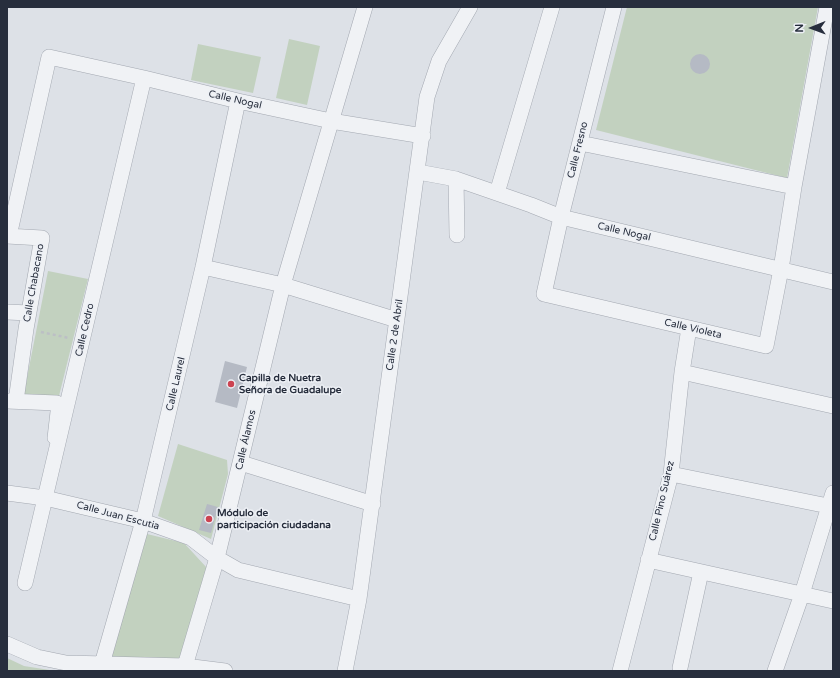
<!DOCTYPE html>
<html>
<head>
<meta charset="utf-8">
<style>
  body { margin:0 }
  #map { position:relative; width:840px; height:678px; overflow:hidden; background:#dde1e7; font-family:"Varela Round",sans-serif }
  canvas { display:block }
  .frame { position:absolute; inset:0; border:8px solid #272e3d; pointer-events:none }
  .north { position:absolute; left:792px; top:8px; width:40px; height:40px; -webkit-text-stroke:3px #edf0f5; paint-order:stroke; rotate:269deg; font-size:11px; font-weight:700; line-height:16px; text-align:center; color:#272e3d }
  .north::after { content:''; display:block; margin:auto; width:14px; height:18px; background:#272e3d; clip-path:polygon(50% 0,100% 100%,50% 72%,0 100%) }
</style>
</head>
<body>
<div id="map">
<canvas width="840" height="678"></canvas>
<div class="frame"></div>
<div class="north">N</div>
</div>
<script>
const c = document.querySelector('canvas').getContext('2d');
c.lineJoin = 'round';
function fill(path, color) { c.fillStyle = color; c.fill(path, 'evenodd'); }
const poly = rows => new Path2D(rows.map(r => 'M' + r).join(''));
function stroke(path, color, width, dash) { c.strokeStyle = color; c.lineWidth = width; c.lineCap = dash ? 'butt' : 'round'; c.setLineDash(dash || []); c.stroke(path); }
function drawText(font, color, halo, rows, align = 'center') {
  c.font = font + ' "Varela Round",sans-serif'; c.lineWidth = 3; c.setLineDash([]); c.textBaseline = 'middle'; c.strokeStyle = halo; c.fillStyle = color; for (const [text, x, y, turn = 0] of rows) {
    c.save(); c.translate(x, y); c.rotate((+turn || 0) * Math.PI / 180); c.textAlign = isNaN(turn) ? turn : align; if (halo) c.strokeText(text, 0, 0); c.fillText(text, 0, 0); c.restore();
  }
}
fill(poly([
  [627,7,818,7,787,178,596,130],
  [289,39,320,46,307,105,276,98],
  [198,44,261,57,253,93,191,80],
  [48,271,88,279,58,400,23,398],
  [178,444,227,460,228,474,211,539,158,516],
  [147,534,184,543,207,568,182,659,111,657],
  [7,658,24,666,56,671,7,671]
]), '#c2d1bf');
fill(poly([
  '690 64a10 10 0 1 1 20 0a10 10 0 1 1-20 0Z',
  [225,361,247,367,237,408,215,402],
  [207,504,218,507,211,533,199,530]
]), '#b5bac4');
const pedestrian = poly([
  [53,438,57,403]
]);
const minor = poly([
  [614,7,561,217,544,294,766,346,781,269,794,187,827,7],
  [580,143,794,187],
  [418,172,456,179,531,205,561,217,833,282],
  [456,179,457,235],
  [497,193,552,7],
  [7,236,42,238,26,329,16,401],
  [9,236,49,57,144,78,238,101,331,121,423,136],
  [203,267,283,285,397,320],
  [7,312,29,313],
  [682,372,833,406],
  [7,401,57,403],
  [241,463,373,504],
  [671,474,833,507],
  [7,493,45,498,143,521,191,538,217,558,238,570,359,599],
  [648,560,833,601],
  [25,583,144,78],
  [7,644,37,657,66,663,185,666,225,671],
  [102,664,143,521,203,267,238,101],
  [185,666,217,558,283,285,365,7],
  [680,668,701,572],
  [345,671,359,599,427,97,439,61,470,7],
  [620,671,671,474,682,372,689,328],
  [775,671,802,594,833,493]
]);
stroke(pedestrian, '#a3a8b1', 12);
stroke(minor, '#a3a8b1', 16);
stroke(poly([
  [41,332,69,338]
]), '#bcbfc5', 2.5, [3, 3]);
stroke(pedestrian, '#f0f2f5', 11);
stroke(minor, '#f0f2f5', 15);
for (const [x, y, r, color] of [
  [231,384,4,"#cc4351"],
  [209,519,4,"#cc4351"]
]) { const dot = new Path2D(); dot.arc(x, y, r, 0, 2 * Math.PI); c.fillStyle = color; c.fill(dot); stroke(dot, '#edf0f5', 1.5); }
drawText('10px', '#272e3d', '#edf0f5', [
  ["Calle Nogal",235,100,13],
  ["Calle Fresno",578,150,-76],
  ["Calle Nogal",624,232,13],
  ["Calle Chabacano",34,283,-80],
  ["Calle Violeta",693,329,13],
  ["Calle Cedro",85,330,-77],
  ["Calle 2 de Abril",395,335,-82],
  ["Calle Laurel",176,384,-77],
  ["Calle Álamos",246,440,-77],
  ["Calle Pino Suárez",662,501,-77],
  ["Calle Juan Escutia",118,516,15]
]);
drawText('bold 10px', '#272e3d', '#edf0f5', [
  ["Capilla de Nuetra",239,378],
  ["Señora de Guadalupe",239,390],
  ["Módulo de",217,513],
  ["participación ciudadana",217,525]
], 'left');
</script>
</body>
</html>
